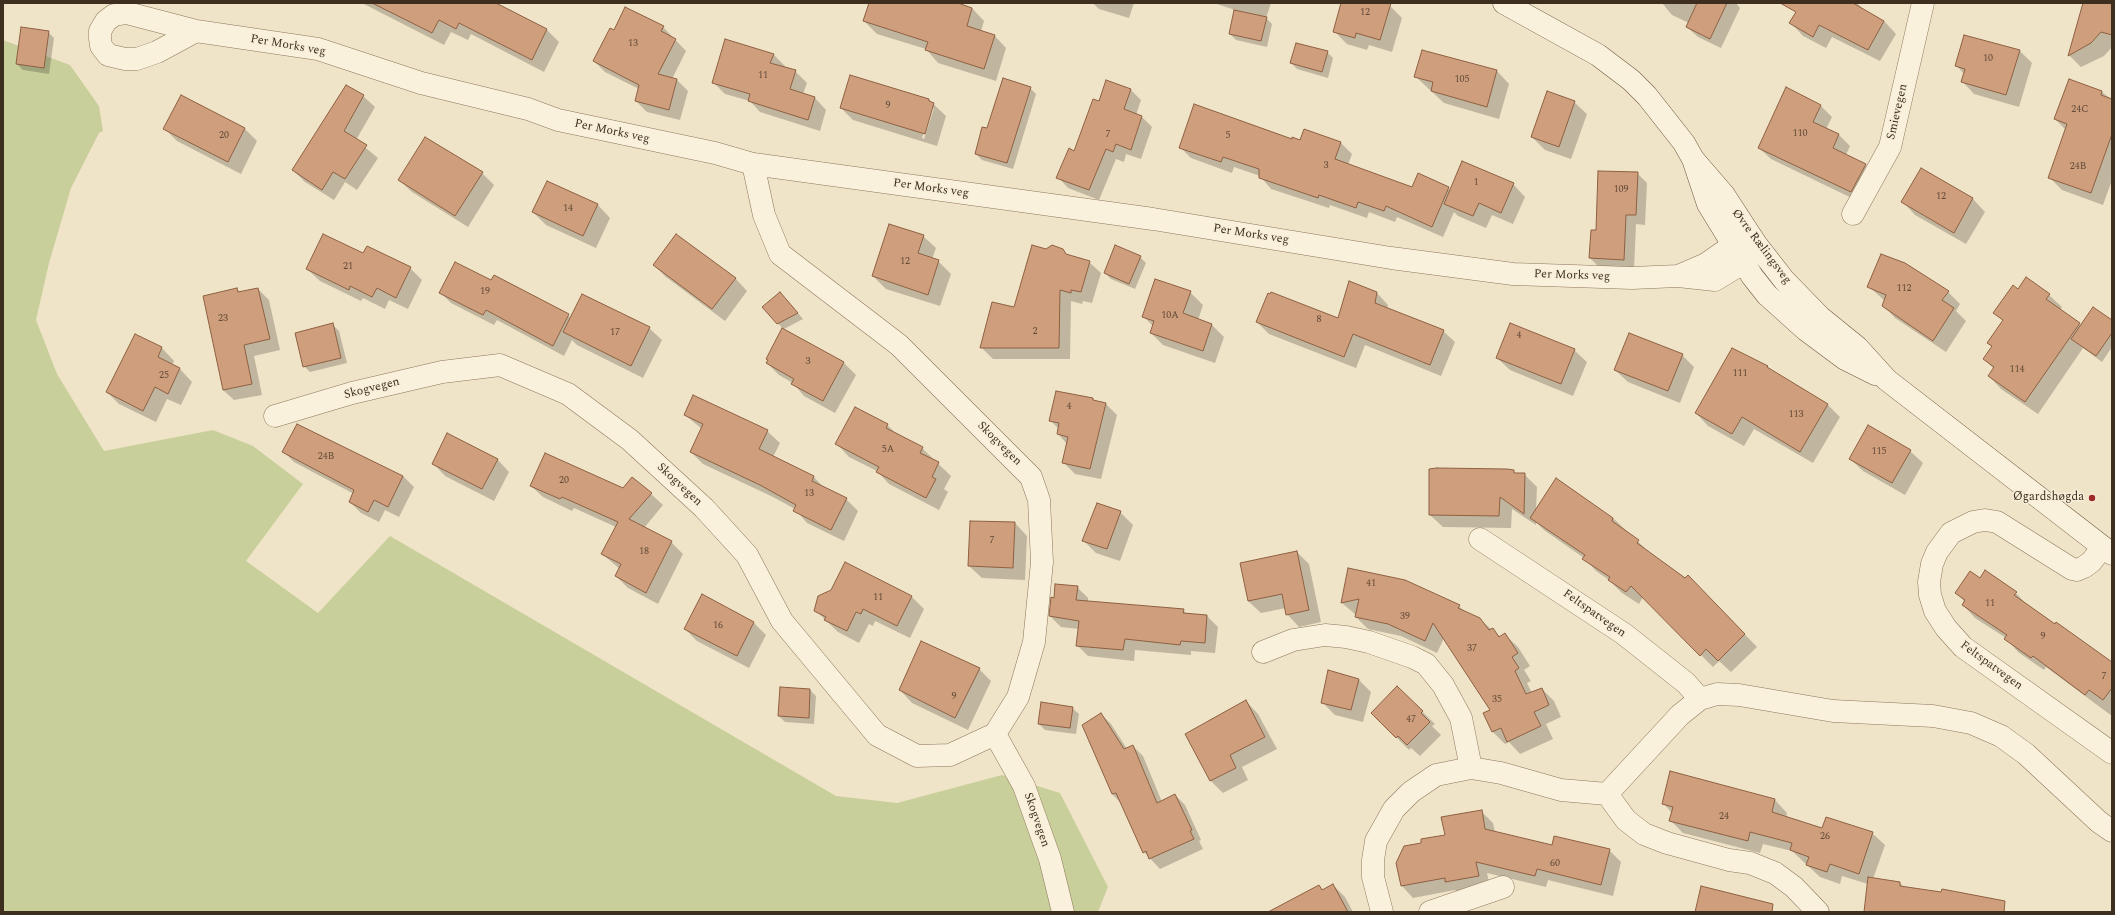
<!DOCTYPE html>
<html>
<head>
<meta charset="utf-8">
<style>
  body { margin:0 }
  #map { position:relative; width:2115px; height:915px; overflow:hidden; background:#f0e4c8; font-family:Spectral,serif }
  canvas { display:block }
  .frame { position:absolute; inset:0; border:4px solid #3d2e20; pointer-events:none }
</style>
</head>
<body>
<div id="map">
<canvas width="2115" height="915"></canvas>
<div class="frame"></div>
</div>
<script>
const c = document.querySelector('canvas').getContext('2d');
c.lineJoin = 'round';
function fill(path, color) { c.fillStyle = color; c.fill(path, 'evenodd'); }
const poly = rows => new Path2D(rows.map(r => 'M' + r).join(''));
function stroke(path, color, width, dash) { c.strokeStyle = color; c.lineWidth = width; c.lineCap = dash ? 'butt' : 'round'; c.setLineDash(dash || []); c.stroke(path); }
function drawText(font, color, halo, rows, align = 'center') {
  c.font = font + ' Spectral,serif'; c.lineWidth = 3; c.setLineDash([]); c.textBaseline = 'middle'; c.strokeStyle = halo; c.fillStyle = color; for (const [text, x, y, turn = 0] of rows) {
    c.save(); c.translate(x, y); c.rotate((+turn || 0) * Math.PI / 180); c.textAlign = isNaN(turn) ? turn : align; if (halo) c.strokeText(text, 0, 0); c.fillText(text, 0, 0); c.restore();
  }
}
fill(poly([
  [3,40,70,65,99,106,103,131,99,133,71,188,49,263,36,320,57,374,104,451,213,430,253,446,303,484,246,561,318,613,390,536,836,796,897,803,1002,775,1060,793,1108,887,1098,912,3,912]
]), '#c9cf9b');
fill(poly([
  [362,3,493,3,547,30,559,42,544,72,471,34,468,40,451,32,444,45],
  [870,3,954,3,972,8,984,21,981,31,994,35,1006,48,996,81,938,63,926,49,877,34,864,21],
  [1093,3,1134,3,1129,18,1099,9],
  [1214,3,1271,3,1266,18,1272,24,1267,47,1236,40,1230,34,1235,10],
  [1342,3,1381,3,1390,6,1402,18,1392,52,1369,45,1367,50,1347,44,1334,31],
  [1662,3,1736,3,1740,8,1721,48,1698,37,1687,27,1689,23,1672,15],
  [1802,3,1857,3,1864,10,1884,21,1896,34,1880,61,1832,37,1826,48,1803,36,1791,23],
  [2084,3,2112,3,2112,47,2104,56,2081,67,2069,55],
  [663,27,686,51,672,79,677,80,688,91,680,120,647,112,636,101,639,89,605,72,594,61,614,31],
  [21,28,48,32,54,38,49,74,23,70,17,64],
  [2020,51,2032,63,2019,107,1974,94,1962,81,1964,74,1956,65],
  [1327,52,1333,58,1328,78,1297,69,1291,63],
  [773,54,785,66,784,68,795,71,807,83,803,94,815,98,826,110,820,131,760,112,750,101,725,94,713,82],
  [1497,71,1509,84,1499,119,1444,103,1415,76],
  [2069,80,2102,92,2112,100,2112,180,2103,205,2062,190,2049,177,2066,130,2055,119],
  [1107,82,1131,90,1141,100,1136,115,1142,117,1152,127,1141,159,1126,154,1124,162,1116,159,1099,200,1068,188,1058,177,1075,152,1100,102],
  [1030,88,1036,94,1013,169,982,160,976,154,987,130],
  [1786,89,1821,106,1832,117,1826,129,1839,135,1850,146,1846,155,1865,165,1876,176,1862,203,1771,159,1759,148],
  [181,96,245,129,257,141,241,174,177,141,165,129],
  [363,96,375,107,356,140,378,158,357,190,345,182,334,200,305,182,293,170],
  [929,100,946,116,937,146,853,120,841,108],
  [932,108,934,108,924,139,922,138],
  [1574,102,1587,114,1571,159,1545,150,1532,137],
  [1292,140,1341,143,1352,154,1348,165,1413,189,1419,175,1451,190,1513,184,1525,197,1513,224,1492,215,1486,228,1458,216,1454,212,1443,237,1397,217,1395,222,1369,212,1367,218,1330,205,1329,208,1271,189,1260,176,1234,167,1232,173,1191,158,1180,147],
  [1922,170,1973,199,1985,212,1966,244,1915,215,1903,202],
  [482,173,494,185,468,227,412,192,399,180],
  [1637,173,1647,183,1645,225,1636,224,1634,269,1600,268,1590,258,1597,231],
  [548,182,598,205,610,218,596,248,546,225,533,212],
  [923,236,936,248,932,259,938,261,951,274,940,306,886,289,873,276],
  [1046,250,1062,250,1068,256,1089,262,1101,273,1092,303,1083,301,1082,304,1071,301,1070,359,993,359,982,348,1015,308],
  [363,255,410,268,422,280,408,309,389,300,385,309,363,298,361,301,320,281,307,269],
  [1140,257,1146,263,1135,289,1111,279,1105,273],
  [654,265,735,278,747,291,725,321,666,277],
  [494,277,572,318,649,328,662,340,643,378,577,345,572,340,564,356,497,320,494,325,451,303,440,292,492,282],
  [2026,279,2049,295,2062,307,2060,310,2081,326,2112,322,2112,347,2102,362,2083,348,2038,414,2001,389,1989,376,1994,369,1984,359,1992,347,1988,343,2003,321,1995,313,2018,290],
  [1350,282,1377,293,1388,305,1387,309,1443,331,1455,342,1441,376,1365,345,1356,368,1269,334,1257,322,1339,319],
  [1868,286,1948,292,1960,304,1956,311,1966,321,1946,352,1895,318,1883,305,1885,301],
  [237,289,241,293,258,289,269,300,280,350,254,356,262,395,234,400,223,390],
  [1190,292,1203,305,1198,320,1211,324,1224,337,1215,363,1163,345,1151,333,1153,326,1143,316],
  [786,299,803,319,782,330,844,363,856,375,835,413,804,396,793,383,779,375,767,363,783,328,777,323],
  [333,325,339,331,347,363,310,372,304,366],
  [136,335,162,348,174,361,172,365,180,369,192,382,181,405,167,399,156,422,119,404,107,392],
  [1574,350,1587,362,1573,396,1510,370,1497,358],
  [1682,355,1694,367,1680,403,1628,382,1615,370],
  [1767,366,1774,373,1828,405,1840,417,1813,463,1754,429,1744,446,1708,426,1696,413],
  [1093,399,1096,402,1106,404,1117,415,1101,479,1075,474,1064,463,1067,444,1058,434,1059,429,1050,420],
  [685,415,767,431,780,443,773,457,814,477,825,489,846,499,858,511,844,541,807,523,795,509,773,497,703,464,691,452,702,429],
  [887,425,898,435,922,448,951,476,944,489,948,492,939,510,889,484,877,471,849,457,837,444],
  [1910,451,1923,463,1905,495,1863,471,1850,459],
  [284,452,403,476,414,487,399,517,385,510,379,522,361,513,350,502,354,494,294,462],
  [497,459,509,472,494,501,445,476,433,463],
  [1513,471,1516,474,1524,474,1537,487,1536,510,1613,518,1650,553,1700,588,1757,647,1731,672,1719,661,1713,667,1643,597,1639,604,1622,593,1609,580,1596,571,1584,558,1544,530,1536,522,1536,525,1512,509,1511,528,1443,527,1430,515],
  [531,486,623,489,651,494,663,505,644,528,671,542,683,554,658,604,628,588,616,576,620,569,602,554,616,527,574,508,572,511,543,497],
  [1120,512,1133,525,1120,561,1096,553,1084,541],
  [1015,523,1027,536,1025,580,982,578,969,566],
  [1297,552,1309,564,1321,622,1299,627,1287,614,1286,608,1261,613,1248,601],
  [845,564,912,597,924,609,910,638,875,621,873,626,869,624,859,643,838,632,816,611,832,590],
  [1349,570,1459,606,1465,612,1479,619,1501,637,1505,635,1518,647,1530,666,1524,670,1531,681,1527,683,1532,693,1542,689,1554,701,1561,717,1546,724,1553,739,1520,754,1509,742,1505,744,1492,731,1492,710,1444,638,1437,653,1401,636,1368,629,1356,617,1356,615,1342,603],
  [1980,579,2016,593,2028,606,2112,664,2112,716,2046,667,2044,670,2018,652,2006,638,1975,618,1963,605,1965,602,1956,593],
  [1077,587,1088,598,1088,602,1183,610,1187,614,1207,616,1218,627,1215,653,1191,651,1191,655,1135,650,1134,661,1088,656,1077,645,1079,629,1061,627,1050,616,1054,599],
  [754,623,766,635,749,668,697,641,685,629],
  [979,669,991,681,968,730,912,703,900,690],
  [1329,671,1359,680,1371,692,1363,722,1335,715,1322,702],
  [1397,687,1435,724,1432,726,1441,735,1420,756,1411,748,1409,750,1372,713],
  [810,690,816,696,814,724,785,722,779,716],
  [1246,701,1258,714,1277,749,1242,767,1248,780,1223,793,1211,781,1209,720],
  [1072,708,1079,714,1076,734,1045,730,1039,724],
  [1101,714,1111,724,1127,749,1133,746,1143,756,1162,802,1175,795,1185,805,1201,840,1199,841,1203,849,1160,869,1144,852,1121,803,1112,794,1084,725],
  [1671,773,1775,800,1787,813,1786,817,1823,830,1872,833,1885,845,1873,879,1900,883,1905,888,1996,912,1865,912,1868,884,1842,876,1840,884,1820,877,1792,851,1763,844,1760,853,1683,833,1670,820,1672,813,1663,803],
  [1481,811,1493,823,1495,832,1553,847,1609,850,1621,862,1613,896,1548,880,1546,887,1487,873,1490,887,1458,893,1455,890,1413,898,1402,886,1397,863,1422,844,1446,835],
  [1333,885,1345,897,1353,912,1280,912,1319,886,1323,890]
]), '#0003');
const building = poly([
  [372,3,496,3,547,29,532,60,459,23,456,29,439,20,432,33,372,3],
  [869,3,958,3,972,8,967,26,995,35,984,69,925,50,928,42,863,21,869,3],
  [1341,3,1391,3,1380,40,1356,33,1355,38,1333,32,1341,3],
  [1697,3,1727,3,1710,39,1686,27,1697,3],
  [1780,3,1853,3,1884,21,1868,50,1819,25,1813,37,1789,23,1796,12,1780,3],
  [2083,3,2112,3,2112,35,2101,32,2091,43,2068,56,2083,3],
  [625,7,664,26,661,31,676,39,658,74,677,79,669,110,635,101,639,85,593,61,610,28,614,30,625,7],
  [1234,10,1267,17,1261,41,1229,34,1234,10],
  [21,27,49,31,44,68,16,64,21,27],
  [1964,35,2020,50,2006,95,1961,82,1965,69,1955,66,1964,35],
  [725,39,774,54,770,63,796,70,790,89,815,97,808,120,748,101,750,94,712,83,725,39],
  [1296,43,1328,51,1322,72,1290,63,1296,43],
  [1422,50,1497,70,1487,107,1431,91,1433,82,1414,77,1422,50],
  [850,75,929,99,929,101,934,103,925,134,840,108,850,75],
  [1003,78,1031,87,1007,163,975,154,982,127,987,128,1003,78],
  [2069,79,2102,91,2101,95,2112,99,2112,134,2091,193,2048,178,2067,124,2054,119,2069,79],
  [1106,80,1131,89,1124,109,1142,116,1131,150,1116,144,1113,152,1106,149,1089,190,1056,178,1069,148,1074,151,1093,99,1099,101,1106,80],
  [346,85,364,95,344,131,367,145,345,179,333,172,322,190,292,170,346,85],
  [1786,87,1821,105,1813,122,1839,134,1833,148,1866,164,1851,192,1758,148,1786,87],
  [1547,91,1575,101,1559,147,1531,137,1547,91],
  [181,95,245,128,228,162,163,129,181,95],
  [1194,104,1292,139,1292,137,1300,140,1304,129,1341,142,1335,159,1412,187,1418,173,1449,187,1432,227,1386,206,1384,211,1358,202,1356,208,1319,195,1318,198,1259,178,1259,169,1223,157,1221,162,1179,148,1194,104],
  [425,137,483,172,455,216,398,180,425,137],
  [1462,161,1514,183,1501,213,1479,203,1473,216,1444,204,1462,161],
  [1921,168,1973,198,1954,233,1901,202,1921,168],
  [1598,171,1638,172,1636,215,1626,215,1624,260,1589,258,1591,230,1596,230,1598,171],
  [547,181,598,204,583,236,532,212,547,181],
  [889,224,924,235,918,253,939,260,928,295,872,276,889,224],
  [323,234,363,253,367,246,411,267,396,298,377,288,372,297,350,286,349,290,306,269,323,234],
  [676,234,736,278,712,309,653,265,676,234],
  [1032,245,1046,249,1052,245,1063,249,1066,254,1090,261,1081,292,1071,290,1071,293,1060,290,1059,348,980,348,992,302,1014,307,1032,245],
  [1115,245,1141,256,1129,284,1104,273,1115,245],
  [1881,254,1905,263,1949,291,1942,300,1954,308,1933,341,1882,306,1886,295,1867,287,1881,254],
  [455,262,491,280,494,275,569,314,553,346,486,310,483,315,439,293,455,262],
  [2026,277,2050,294,2046,299,2080,323,2025,402,1988,376,1994,367,1983,359,1992,346,1987,343,2003,320,1993,313,2013,285,2018,289,2026,277],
  [1155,279,1191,291,1183,313,1212,324,1203,351,1150,333,1154,321,1142,317,1155,279],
  [1349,281,1377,292,1375,303,1444,330,1430,365,1353,334,1344,357,1256,322,1268,293,1270,294,1271,292,1338,318,1349,281],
  [237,288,238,292,258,288,270,339,244,345,252,384,223,390,203,296,237,288],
  [780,292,798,313,777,324,762,307,780,292],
  [582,294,650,327,631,366,563,332,582,294],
  [2093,307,2112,320,2112,333,2096,356,2071,339,2093,307],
  [333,323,341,358,303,367,295,333,333,323],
  [1510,323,1575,349,1561,384,1496,358,1510,323],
  [782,328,844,362,823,401,791,384,794,379,766,363,768,360,766,359,782,328],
  [1629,333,1683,354,1668,391,1614,370,1629,333],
  [135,334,162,347,158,357,180,368,168,394,155,387,143,411,106,392,135,334],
  [1732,348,1768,366,1767,367,1828,404,1800,452,1742,417,1732,434,1695,413,1732,348],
  [1056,391,1093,398,1093,400,1106,403,1090,469,1062,463,1068,437,1057,434,1059,423,1049,421,1056,391],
  [693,395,768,430,759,449,814,476,812,481,847,498,831,530,793,511,796,505,760,485,690,452,703,424,684,415,693,395],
  [855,407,888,424,886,428,923,447,920,453,939,462,932,477,936,479,926,498,876,472,879,467,835,444,855,407],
  [297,424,403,476,388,507,374,500,368,512,349,502,354,490,282,452,297,424],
  [1868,425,1911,450,1892,483,1849,459,1868,425],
  [447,433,498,459,482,489,432,464,447,433],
  [545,453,623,488,632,477,652,493,629,519,672,541,646,593,615,576,621,564,601,554,618,522,562,497,560,499,530,486,545,453],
  [1437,468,1507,469,1514,470,1514,473,1525,473,1524,514,1500,497,1499,516,1429,515,1429,469,1437,468],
  [1556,478,1613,518,1612,521,1639,540,1637,543,1685,578,1688,575,1745,634,1718,661,1706,649,1700,656,1631,586,1626,592,1608,580,1610,577,1582,559,1585,555,1530,518,1556,478],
  [1097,503,1121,511,1107,549,1082,541,1097,503],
  [970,521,1015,522,1013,568,968,566,970,521],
  [1297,551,1309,610,1286,615,1282,594,1248,601,1240,563,1297,551],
  [845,562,912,596,897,626,863,609,861,614,856,612,847,631,824,620,826,617,814,611,818,596,831,590,845,562],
  [1348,568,1405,580,1460,605,1458,608,1480,618,1489,630,1493,628,1499,637,1505,633,1518,653,1512,657,1519,668,1515,671,1526,694,1542,688,1549,705,1534,712,1541,726,1507,742,1501,728,1492,732,1483,713,1490,710,1433,623,1425,641,1388,624,1355,617,1359,599,1341,603,1348,568],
  [1985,570,2017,592,2014,595,2055,624,2056,622,2112,662,2112,688,2103,700,2089,690,2085,695,2033,656,2031,658,2004,639,2007,635,1962,605,1965,600,1955,593,1970,571,1980,578,1985,570],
  [1055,584,1078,586,1076,600,1184,609,1183,613,1207,615,1205,643,1181,641,1180,645,1125,639,1123,650,1076,646,1079,621,1049,616,1051,597,1054,598,1055,584],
  [702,594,754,622,737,656,684,629,702,594],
  [921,641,980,668,955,718,899,690,921,641],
  [1328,670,1359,679,1351,710,1321,703,1328,670],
  [1397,686,1423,711,1421,713,1430,722,1407,745,1398,736,1396,738,1371,713,1397,686],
  [780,687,810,689,809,718,778,716,780,687],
  [1246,700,1265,737,1230,755,1236,768,1210,781,1185,734,1246,700],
  [1041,702,1073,707,1070,728,1038,724,1041,702],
  [1101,713,1124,749,1133,745,1157,803,1175,794,1192,830,1190,831,1194,839,1149,859,1146,851,1143,853,1116,793,1112,794,1082,725,1101,713],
  [1670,771,1775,799,1772,812,1822,828,1826,817,1873,832,1859,874,1830,864,1827,872,1806,865,1809,857,1790,850,1792,843,1750,832,1748,841,1669,821,1673,807,1662,804,1670,771],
  [1482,810,1485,829,1552,845,1554,836,1610,849,1601,885,1537,869,1535,876,1476,862,1479,876,1445,882,1445,878,1401,886,1396,863,1404,846,1421,843,1421,839,1445,835,1441,817,1482,810],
  [1868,877,1900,882,1900,886,1941,892,1942,889,2005,901,2004,912,1864,912,1868,877],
  [1333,884,1348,912,1268,912,1319,885,1322,890,1333,884],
  [1701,886,1773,904,1772,912,1695,912,1701,886]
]);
fill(building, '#cf9f7d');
stroke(building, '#8d5f41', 1);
const minor = poly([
  [196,31,127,13,114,15,106,21,100,31,100,38,101,46,108,55,125,59,137,59,157,52,196,31,318,49,421,83,528,109,558,120,715,153,753,164,1153,219,1391,258,1513,274,1632,278,1678,276,1715,280,1743,263,1754,247],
  [1853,214,1890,147,1923,3],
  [1678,276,1706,264,1732,246,1753,244],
  [275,416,352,393,442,372,500,365,568,394,630,440,704,508,747,555,782,621,877,735,917,756,950,755,995,734,1018,697,1034,642,1042,562,1039,500,1031,477,899,345,780,254,764,215,753,164],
  [1480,539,1624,634,1686,683,1700,699],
  [2102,548,2091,562,2084,567,2077,570,2072,569,1997,522,1985,520,1973,522,1951,533,1937,552,1932,564,1929,582,1930,595,1935,611,1946,628,1963,647,2112,753],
  [1263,652,1293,640,1325,635,1346,637,1369,642,1412,657,1426,664,1443,685,1461,718,1471,768],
  [995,734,1024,786,1050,859,1063,912],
  [1607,794,1680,715,1700,699,1717,694,1739,695,1833,711,1933,716,1971,723,2001,736,2026,754,2099,822,2112,831],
  [1382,912,1373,877,1373,860,1376,841,1394,809,1411,792,1436,775,1471,768,1501,773,1561,790,1607,794,1626,820,1644,834,1667,843,1729,860,1750,863,1775,873,1794,887,1818,912],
  [1430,912,1503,887]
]);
const secondary = poly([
  [1504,3,1598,55,1631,80,1647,96,1684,143,1693,159,1708,204,1752,276,1767,295,1806,330,1845,359,1875,374],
  [1693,159,1724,195,1756,244,1784,280,1820,317,1857,347,1887,380,2112,554]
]);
stroke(minor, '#8d765c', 23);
stroke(secondary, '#6f573f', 23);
stroke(minor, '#faf1dc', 22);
stroke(secondary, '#faf1dc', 22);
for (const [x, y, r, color] of [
  [2092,498,4,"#9e2a2b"]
]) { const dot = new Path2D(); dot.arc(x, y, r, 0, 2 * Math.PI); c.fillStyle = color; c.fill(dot); stroke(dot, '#f7eed8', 1.5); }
drawText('10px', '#624a37', null, [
  ["12",1365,13],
  ["13",633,44],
  ["10",1988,59],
  ["11",763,76],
  ["105",1462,80],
  ["9",888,106],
  ["24C",2080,110],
  ["110",1800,134],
  ["7",1108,135],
  ["20",224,136],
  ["5",1228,136],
  ["3",1326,166],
  ["24B",2078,167],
  ["1",1476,183],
  ["109",1621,190],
  ["12",1941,197],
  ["14",568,209],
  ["12",905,262],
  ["21",348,267],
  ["112",1904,289],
  ["19",485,292],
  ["10A",1170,316],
  ["23",223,319],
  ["8",1319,320],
  ["2",1035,332],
  ["17",615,333],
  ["4",1519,336],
  ["3",808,362],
  ["114",2017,370],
  ["111",1740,374],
  ["25",164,376],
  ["4",1069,407],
  ["113",1796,415],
  ["5A",888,450],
  ["115",1879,452],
  ["24B",326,457],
  ["20",564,481],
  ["13",809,494],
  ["7",992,541],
  ["18",644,552],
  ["41",1371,584],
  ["11",878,598],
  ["11",1990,604],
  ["39",1405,617],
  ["16",718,626],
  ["9",2043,637],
  ["37",1472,649],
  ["7",2104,677],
  ["9",954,697],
  ["35",1497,700],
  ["47",1411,720],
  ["24",1724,817],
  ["26",1825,837],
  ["60",1555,864]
]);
drawText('12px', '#3d2e20', '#f7eed8', [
  ["Per Morks veg",288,46,10],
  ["Smievegen",1898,112,-77],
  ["Per Morks veg",612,132,12],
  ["Per Morks veg",931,189,8],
  ["Per Morks veg",1251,235,9],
  ["Øvre Rælingsveg",1761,247,53],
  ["Per Morks veg",1572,276,2],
  ["Skogvegen",372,389,-14],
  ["Skogvegen",999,444,45],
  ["Skogvegen",679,485,43],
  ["Feltspatvegen",1594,614,35],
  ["Feltspatvegen",1991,666,36],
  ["Skogvegen",1036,820,71]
]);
drawText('12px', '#3d2e20', '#f7eed8', [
  ["Øgardshøgda",2084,498]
], 'right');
</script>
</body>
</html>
